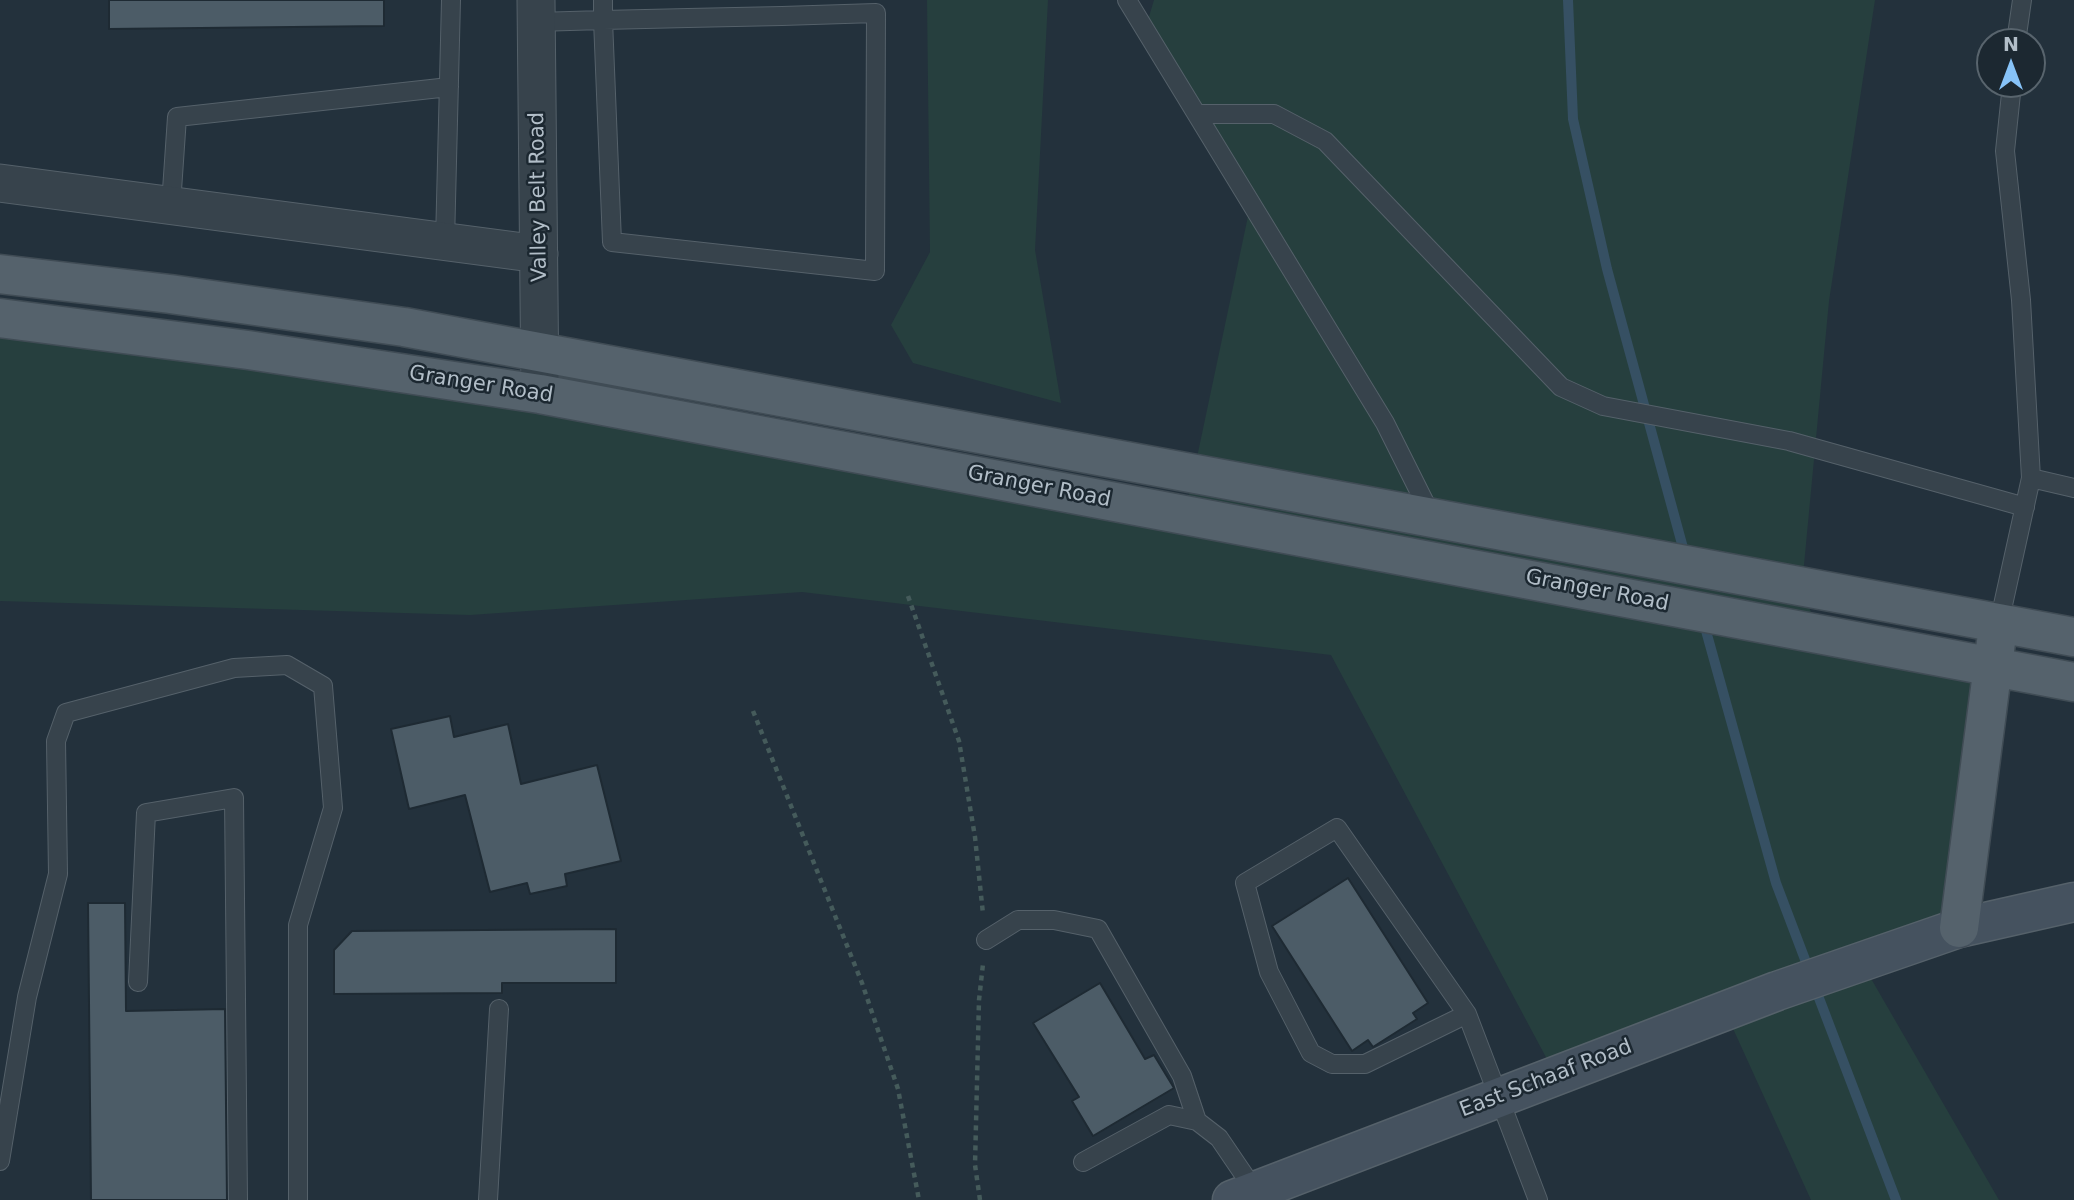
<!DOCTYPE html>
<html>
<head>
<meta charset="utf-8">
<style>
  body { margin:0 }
  #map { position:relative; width:2074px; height:1200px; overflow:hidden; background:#23313c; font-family:"DejaVu Sans",sans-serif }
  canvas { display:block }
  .north { position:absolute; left:1976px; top:28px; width:70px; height:70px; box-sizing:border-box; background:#1c2831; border:2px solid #58646d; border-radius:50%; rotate:0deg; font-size:19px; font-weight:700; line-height:28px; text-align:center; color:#b2bec8 }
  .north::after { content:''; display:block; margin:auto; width:24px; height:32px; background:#87c3f8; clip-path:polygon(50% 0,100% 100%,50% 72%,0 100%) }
</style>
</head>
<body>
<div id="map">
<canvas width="2074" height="1200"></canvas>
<div class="north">N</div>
</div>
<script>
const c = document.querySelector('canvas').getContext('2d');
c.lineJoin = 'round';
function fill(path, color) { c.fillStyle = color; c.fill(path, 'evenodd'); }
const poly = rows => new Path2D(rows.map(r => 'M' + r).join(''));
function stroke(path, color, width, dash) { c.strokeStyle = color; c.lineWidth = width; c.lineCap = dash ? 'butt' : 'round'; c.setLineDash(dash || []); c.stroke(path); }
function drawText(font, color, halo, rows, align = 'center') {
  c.font = font + ' "DejaVu Sans",sans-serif'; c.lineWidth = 5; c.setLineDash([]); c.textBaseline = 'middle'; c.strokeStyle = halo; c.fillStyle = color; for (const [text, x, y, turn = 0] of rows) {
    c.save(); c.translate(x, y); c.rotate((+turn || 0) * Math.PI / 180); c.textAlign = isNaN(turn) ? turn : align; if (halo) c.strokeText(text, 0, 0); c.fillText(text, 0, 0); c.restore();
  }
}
fill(poly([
  [927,0,1048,0,1035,250,1061,403,913,363,891,325,930,252],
  [1154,0,1875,0,1829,301,1802,586,1818,633,1991,668,1959,928,1862,963,1999,1200,1811,1200,1725,1011,1556,1076,1331,655,802,592,470,615,0,601,0,318,1185,514,1251,202,1145,30]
]), '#263f3e');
stroke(poly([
  [1568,0,1573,119,1607,269,1685,555],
  [1703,620,1776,883,1809,970],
  [1814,985,1896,1200]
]), '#365063', 10);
const building = poly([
  [109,0,384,0,384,26,109,29,109,0],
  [450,716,454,737,508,724,521,784,597,765,621,861,565,874,567,886,530,894,527,883,490,892,465,795,409,809,391,729,450,716],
  [1348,878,1428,1003,1413,1013,1417,1019,1373,1047,1368,1040,1352,1051,1272,926,1348,878],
  [88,903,125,903,126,1011,225,1009,227,1200,91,1200,88,903],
  [616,929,616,983,502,983,502,993,334,994,334,950,352,931,616,929],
  [1100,983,1145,1059,1154,1055,1174,1088,1093,1136,1072,1101,1079,1097,1033,1023,1100,983]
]);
fill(building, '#4c5c67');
stroke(building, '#1e2a33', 2);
const lane = poly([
  [1127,0,1385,423,1432,517],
  [537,22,603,20,688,18,782,16,876,13,875,271,612,242,603,20,603,0],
  [2016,42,2022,0],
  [2012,84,2005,151,2021,300,2031,478],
  [1197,114,1274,114,1325,141,1561,387,1603,406,1789,441,2025,507],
  [171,205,177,117,449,87],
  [445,242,451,0],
  [1999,623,2031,478,2074,488],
  [986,940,1018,920,1054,920,1098,929,1182,1076,1197,1121],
  [138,982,146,813,234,798,238,1200],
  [1467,1014,1365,1064,1332,1064,1311,1053,1269,972,1245,883,1337,828,1467,1014,1538,1200],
  [0,1161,27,997,58,874,56,741,66,713,234,668,287,665,323,686,333,808,298,925,298,1200],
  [1083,1162,1169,1115,1197,1121,1219,1138,1255,1191],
  [488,1200,499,1009]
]);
const street = poly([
  [536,0,540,394],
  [0,183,539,254]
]);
const secondary = poly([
  [1232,1200,1777,991,1959,928,2074,902]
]);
const primary = poly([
  [0,274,170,294,404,327,2074,637],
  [0,318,248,350,540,394,2074,682],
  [1959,928,1996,642]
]);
stroke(lane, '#55616a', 20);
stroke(street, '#55616a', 39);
stroke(secondary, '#55616a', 41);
stroke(primary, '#404c55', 41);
stroke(poly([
  [908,596,959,741,975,837,983,914],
  [753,711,862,983,898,1089,919,1200],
  [980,1200,975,1165,979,1000,983,964]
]), '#455b5b', 4.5, [5, 5]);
stroke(lane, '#37434c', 18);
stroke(street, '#37434c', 37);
stroke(secondary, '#45525f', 38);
stroke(primary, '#55626c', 38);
drawText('21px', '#b2bec8', '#1c2831', [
  ["Valley Belt Road",539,197,-91],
  ["Granger Road",481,385,9],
  ["Granger Road",1039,487,11],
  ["Granger Road",1597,591,11],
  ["East Schaaf Road",1546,1079,-21]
]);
</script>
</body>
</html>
